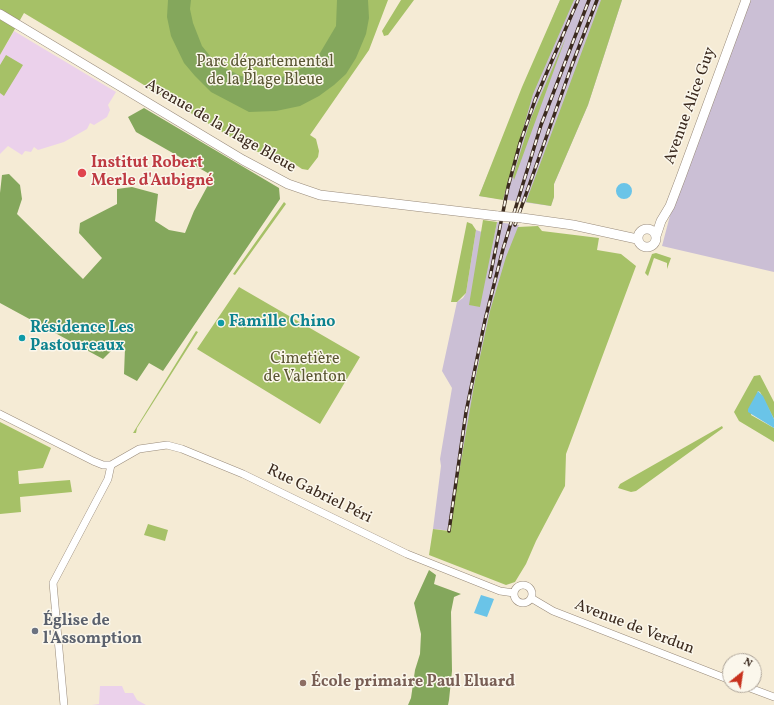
<!DOCTYPE html>
<html>
<head>
<meta charset="utf-8">
<style>
  body { margin:0 }
  #map { position:relative; width:774px; height:705px; overflow:hidden; background:#f5ebd5; font-family:Vollkorn,serif }
  canvas { display:block }
  .north { position:absolute; left:722px; top:653px; width:40px; height:40px; box-sizing:border-box; background:#fbf7ec; border:1px solid #aea59a; border-radius:50%; rotate:30deg; font-size:11px; font-weight:700; line-height:16px; text-align:center; color:#3b2a1e }
  .north::after { content:''; display:block; margin:auto; width:14px; height:18px; background:#c8321e; clip-path:polygon(50% 0,100% 100%,50% 72%,0 100%) }
</style>
</head>
<body>
<div id="map">
<canvas width="774" height="705"></canvas>
<div class="north">N</div>
</div>
<script>
const c = document.querySelector('canvas').getContext('2d');
c.lineJoin = 'round';
function fill(path, color) { c.fillStyle = color; c.fill(path, 'evenodd'); }
const poly = rows => new Path2D(rows.map(r => 'M' + r).join(''));
function stroke(path, color, width, dash) { c.strokeStyle = color; c.lineWidth = width; c.lineCap = dash ? 'butt' : 'round'; c.setLineDash(dash || []); c.stroke(path); }
function drawText(font, color, halo, rows, align = 'center') {
  c.font = font + ' Vollkorn,serif'; c.lineWidth = 3; c.setLineDash([]); c.textBaseline = 'middle'; c.strokeStyle = halo; c.fillStyle = color; for (const [text, x, y, turn = 0] of rows) {
    c.save(); c.translate(x, y); c.rotate((+turn || 0) * Math.PI / 180); c.textAlign = isNaN(turn) ? turn : align; if (halo) c.strokeText(text, 0, 0); c.fillText(text, 0, 0); c.restore();
  }
}
fill(poly([
  [14,31,116,92,108,105,110,110,107,117,94,125,90,123,87,129,64,142,38,150,34,147,31,152,25,151,22,155,8,146,0,154,0,55],
  [100,686,122,686,125,693,133,693,137,700,146,705,92,705,99,704]
]), '#ebd1eb');
fill(poly([
  [560,0,622,0,588,105,554,184,554,197,551,206,479,196],
  [747,0,774,0,774,272,662,246,678,185],
  [497,222,519,225,518,227,520,227,482,534,433,529,441,466,440,459,452,388,442,371,457,302,463,298,466,293,476,230,494,236]
]), '#cbbfd5');
fill(poly([
  [0,0,388,0,369,50,310,135,316,139,319,151,318,157,308,170,302,169,290,161,286,166,244,145,24,13,0,55],
  [401,0,414,0,388,35,384,36,382,31],
  [560,0,574,0,533,94,503,200,479,196,522,87],
  [601,0,622,0,588,105,554,184,554,197,551,206,526,202],
  [566,37,514,180,513,176,531,118],
  [6,55,23,65,4,96,0,93,0,65],
  [284,202,286,204,235,275,233,274],
  [483,220,497,222,480,307,469,305],
  [467,222,472,224,476,230,466,293,457,302,451,302],
  [538,226,542,231,599,238,597,250,621,254,636,266,566,454,565,486,536,541,526,564,515,582,506,585,429,555,433,529,449,531,475,380,490,311,506,257,518,227],
  [656,253,671,258,667,269,667,263,654,258,648,276,645,273,652,254],
  [239,287,360,357,320,424,197,349],
  [196,331,198,332,137,428,136,433,133,433],
  [760,375,774,402,774,419,760,392,758,391,751,415,774,428,774,442,739,421,734,412,754,376],
  [0,422,51,448,43,468,18,471,19,484,70,480,72,492,20,497,21,512,0,514],
  [722,426,723,428,636,491,631,492,618,488,620,484],
  [148,524,168,530,165,541,144,535]
]), '#a6c167');
fill(poly([
  [168,0,191,0,190,9,193,23,202,46,210,56,223,67,241,76,258,79,273,80,290,74,309,64,320,53,336,26,337,0,368,0,369,18,366,34,356,58,346,74,334,85,319,96,300,106,276,111,249,112,211,92,195,76,184,63,171,36,167,17],
  [144,108,279,188,280,199,163,371,149,363,137,381,124,374,125,348,120,342,103,359,0,303,0,193,2,175,9,174,20,185,22,199,17,214,83,279,102,258,79,233,80,223,117,204,117,189,132,187,158,194,155,221,169,230,185,233,194,211,213,176,136,132,128,117],
  [429,570,436,575,434,584,461,594,454,597,451,612,452,671,449,700,448,705,408,705,411,698,415,670,420,654,421,634,414,603]
]), '#84a75c');
fill(poly([
  '616 191a8 8 0 1 1 16 0a8 8 0 1 1-16 0Z',
  [758,391,763,396,774,419,774,428,748,412,748,409],
  [481,595,494,599,487,617,474,613]
]), '#6ac4e8');
const minor = poly([
  [0,414,93,461,103,465,111,465],
  [111,465,139,449,167,445,182,449,243,474,407,554,500,591,514,593],
  '514 594a9 9 0 1 1 18 0a9 9 0 1 1-18 0Z',
  [531,598,553,611,730,680],
  [742,685,774,697],
  [64,705,53,583,108,479,111,465]
]);
const major = poly([
  [0,14,243,160,288,184,320,195,498,216],
  [522,218,573,225,637,239],
  '638 238a9 9 0 1 1 18 0a9 9 0 1 1-18 0Z',
  [656,236,661,221,670,206,681,177,746,0]
]);
stroke(minor, '#988a7a', 8);
stroke(major, '#988a7a', 10);
stroke(minor, '#fff', 7);
stroke(major, '#fff', 9);
const rail = poly([
  [515,225,572,65,597,0],
  [490,277,508,187,520,143,535,100,578,0],
  [449,531,466,412,485,320,503,249,541,125,589,0]
]);
stroke(rail, '#3b2a1e', 3.5);
stroke(rail, '#fbf7ec', 2, [6]);
const majorBridge = poly([
  [498,216,522,218]
]);
stroke(majorBridge, '#988a7a', 10, []);
stroke(majorBridge, '#fff', 9);
for (const [x, y, r, color] of [
  [82,173,5,"#e0444e"],
  [221,323,4,"#0f9aa8"],
  [22,338,4,"#0f9aa8"],
  [35,631,4,"#6b7280"],
  [303,683,4,"#8d6e63"]
]) { const dot = new Path2D(); dot.arc(x, y, r, 0, 2 * Math.PI); c.fillStyle = color; c.fill(dot); stroke(dot, '#fbf7ec', 1.5); }
drawText('16px', '#5b5734', '#fbf7ec', [
  ["Parc départemental",265,63],
  ["de la Plage Bleue",265,81],
  ["Cimetière",305,360],
  ["de Valenton",305,378]
]);
drawText('16px', '#3b2a1e', '#fbf7ec', [
  ["Avenue Alice Guy",691,106,-70],
  ["Avenue de la Plage Bleue",220,127,30],
  ["Rue Gabriel Péri",319,495,26],
  ["Avenue de Verdun",634,628,21]
]);
drawText('bold 16px', '#be3a42', '#fbf7ec', [
  ["Institut Robert",91,164],
  ["Merle d'Aubigné",91,182]
], 'left');
drawText('bold 16px', '#0d838f', '#fbf7ec', [
  ["Famille Chino",229,323],
  ["Résidence Les",30,329],
  ["Pastoureaux",30,347]
], 'left');
drawText('bold 16px', '#5b616d', '#fbf7ec', [
  ["Église de",43,622],
  ["l'Assomption",43,640]
], 'left');
drawText('bold 16px', '#785e54', '#fbf7ec', [
  ["École primaire Paul Eluard",311,683]
], 'left');
</script>
</body>
</html>
